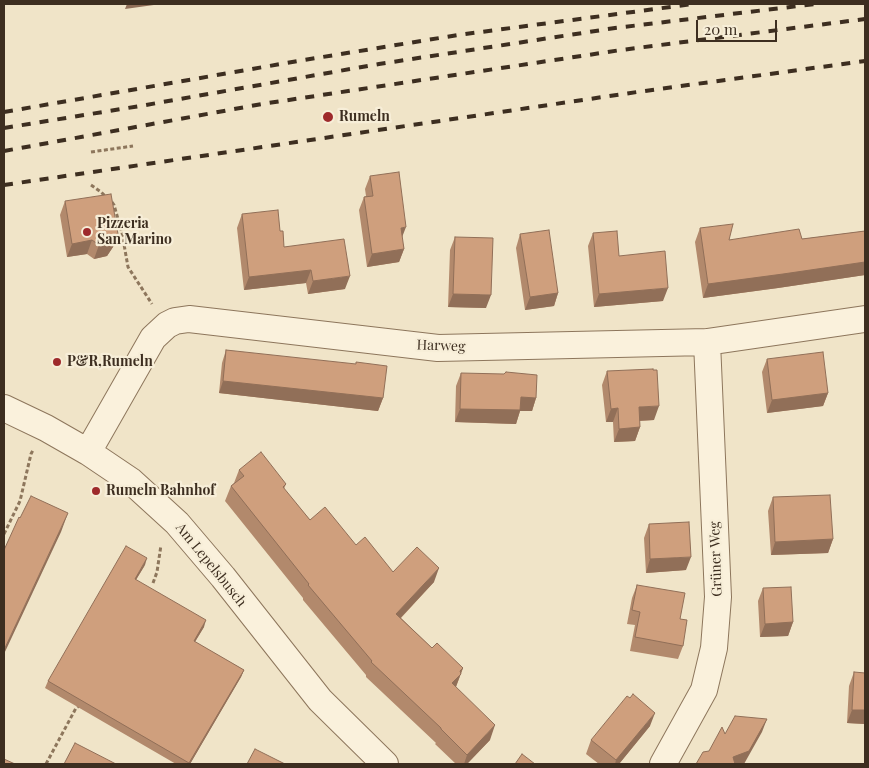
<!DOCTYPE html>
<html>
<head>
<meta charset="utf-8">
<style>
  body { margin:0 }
  #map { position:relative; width:869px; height:768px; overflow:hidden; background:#f0e4c8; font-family:"Playfair Display",serif }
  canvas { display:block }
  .frame { position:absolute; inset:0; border:5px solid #3d2e20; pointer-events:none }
  .scale { position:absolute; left:696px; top:20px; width:81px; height:22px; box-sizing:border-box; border:2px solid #3d2e20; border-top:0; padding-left:6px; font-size:15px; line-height:18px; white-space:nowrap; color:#3d2e20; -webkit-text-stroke:4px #f7eed8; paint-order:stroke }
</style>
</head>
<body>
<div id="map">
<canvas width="869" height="768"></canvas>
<div class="frame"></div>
<div class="scale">20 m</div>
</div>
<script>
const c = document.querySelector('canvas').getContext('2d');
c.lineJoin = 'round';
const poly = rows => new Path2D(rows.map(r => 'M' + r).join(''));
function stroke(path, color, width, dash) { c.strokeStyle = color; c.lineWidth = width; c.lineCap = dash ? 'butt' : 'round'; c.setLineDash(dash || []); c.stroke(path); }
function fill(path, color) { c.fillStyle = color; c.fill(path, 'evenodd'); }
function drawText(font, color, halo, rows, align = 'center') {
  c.font = font + ' "Playfair Display",serif'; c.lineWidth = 4.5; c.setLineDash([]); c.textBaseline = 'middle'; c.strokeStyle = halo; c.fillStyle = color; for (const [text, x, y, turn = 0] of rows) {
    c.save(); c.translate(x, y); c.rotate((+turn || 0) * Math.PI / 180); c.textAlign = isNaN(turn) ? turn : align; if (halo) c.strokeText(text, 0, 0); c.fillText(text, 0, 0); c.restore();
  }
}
const street = poly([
  [4,408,46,428,88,452,131,481,177,523,223,577,320,700,385,764],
  [88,452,153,338,167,325,175,321,189,319,438,348,707,342,865,319],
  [663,764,704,690,714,648,718,597,707,342]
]);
stroke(street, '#8d765c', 28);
stroke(poly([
  [91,152,133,146],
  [91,185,101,192,107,198],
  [112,202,114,205,122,233,128,267,152,304],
  [4,534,20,501,31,454,33,450],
  [153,583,157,572,161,545],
  [46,764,76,708,79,706]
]), '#8d765c', 3, [4, 2.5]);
stroke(street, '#faf1dc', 26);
stroke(poly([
  [4,112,298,61,458,35,693,4],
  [4,128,140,106,379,64,615,28,815,4],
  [4,151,262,104,621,50,865,19],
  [4,185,637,92,865,61]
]), '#3d2e20', 4, [9, 9]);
fill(poly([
  [370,176,402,238,404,249,399,262,367,267,359,210,364,197,366,196,365,189],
  [65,201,118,234,113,247,107,256,94,259,87,254,67,257,60,215],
  [242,214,280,231,284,247,345,289,308,294,306,283,244,290,237,228],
  [700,228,729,240,802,239,865,231,865,275,778,288,703,298,695,242],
  [593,233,619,256,663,301,594,307,588,246],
  [520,234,558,293,554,306,525,310,516,248],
  [455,237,486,308,448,307,450,250],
  [226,350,383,398,378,411,219,393,222,363],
  [767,359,828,393,823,406,767,413,762,372],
  [607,371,654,420,639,421,640,427,635,441,614,442,613,422,606,422,602,385],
  [461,373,536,398,532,411,520,411,516,424,455,422,456,386],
  [239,470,286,484,284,489,310,520,356,545,393,572,434,582,401,618,432,648,463,668,456,687,490,740,467,764,456,764,435,744,436,743,366,677,366,675,303,600,303,598,225,501,231,486,234,483],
  [773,497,833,539,828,553,771,555,768,511],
  [649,524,686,570,646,573,644,538],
  [145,565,136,580,204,627,195,642,244,670,241,677,190,764,176,764,45,688,48,681],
  [637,585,680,619,683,646,678,659,630,651,635,625,627,624,632,598],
  [763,588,793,622,788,636,760,637,758,601],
  [854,672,865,724,847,723,849,686],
  [650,726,619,764,599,764,586,754,591,740]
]), '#b2896c');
fill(poly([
  [127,4,161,4,125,9],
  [406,227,401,240,401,228],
  [118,234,113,247,107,256,94,259,99,245],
  [92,240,87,254,67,257,72,244],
  [404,249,399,262,367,267,372,254],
  [865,262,865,275,778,288,703,298,708,284],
  [311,270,306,283,244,290,249,277],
  [350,276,345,289,308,294,313,281],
  [668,288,663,301,594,307,599,294],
  [558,293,554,306,525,310,530,297],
  [453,294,491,295,486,308,448,307],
  [223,381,383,398,378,411,219,393],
  [828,393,823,406,767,413,772,400],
  [521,397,536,398,532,411,520,411,516,424,455,422,460,409],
  [659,406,654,420,634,421,639,407],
  [618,408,613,422,606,422,611,409],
  [640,427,635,441,614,442,619,429],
  [68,513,61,532,4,654,4,650],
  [833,539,828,553,771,555,775,542],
  [691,557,686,570,646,573,650,559],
  [147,558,145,565,132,586,135,579],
  [439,568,434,582,391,628,396,614],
  [206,620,204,627,191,648,194,641],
  [793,622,788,636,760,637,765,624],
  [463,668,455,689,452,683],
  [244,670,241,677,190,764,189,764],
  [852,710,865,710,865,724,847,723],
  [655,713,650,726,619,764,615,764,616,760],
  [767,719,762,732,744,764,730,764,733,757],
  [495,725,490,740,467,764,464,764,467,755]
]), '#916f58');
const building = poly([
  [399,172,406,227,401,228,404,249,372,254,364,197,373,196,370,176,399,172],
  [111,194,118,234,112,243,99,245,92,240,72,244,65,201,111,194],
  [278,210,280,231,283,231,284,247,344,239,350,276,313,281,311,270,249,277,242,214,278,210],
  [733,224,729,240,799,229,802,239,865,231,865,262,783,274,708,284,700,228,733,224],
  [549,230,558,293,530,297,520,234,549,230],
  [617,231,619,256,665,251,668,288,599,294,593,233,617,231],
  [455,237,493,238,491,295,453,294,455,237],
  [226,350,356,364,356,362,387,366,383,398,223,381,226,350],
  [823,352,828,393,772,400,767,359,823,352],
  [653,369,653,370,657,370,659,406,639,407,640,427,619,429,618,408,611,409,607,371,653,369],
  [506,372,537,375,536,398,521,397,520,410,460,409,461,373,504,374,506,372],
  [261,452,286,484,283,487,310,520,325,507,356,545,365,537,393,572,417,547,439,568,396,614,432,648,437,643,463,668,460,671,461,674,452,683,495,725,467,755,441,729,441,728,371,662,372,661,308,585,309,584,231,486,244,476,239,470,261,452],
  [830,495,833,539,775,542,773,497,830,495],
  [31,496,68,513,4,650,4,550,19,517,20,518,31,496],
  [689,522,691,557,650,559,649,524,689,522],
  [126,546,147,558,135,579,206,620,194,641,244,670,189,763,48,681,126,546],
  [637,585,685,593,680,619,687,620,683,646,635,637,640,612,632,610,637,585],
  [791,587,793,622,765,624,763,588,791,587],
  [854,672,865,673,865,710,852,710,854,672],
  [633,694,655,713,616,760,591,740,627,696,630,698,633,694],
  [735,716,767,719,749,751,733,757,735,764,696,764,703,752,709,751,722,727,725,734,735,716],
  [75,743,116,764,64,764,75,743],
  [255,749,285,764,247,764,255,749],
  [522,754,535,764,515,764,522,754],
  [4,759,15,764,4,764,4,759]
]);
fill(building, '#cf9f7d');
stroke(building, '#916f58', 1);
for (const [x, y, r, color] of [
  [328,117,6,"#9e2a2b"],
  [87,232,5,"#9e2a2b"],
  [57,362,5,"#9e2a2b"],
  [96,491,5,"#9e2a2b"]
]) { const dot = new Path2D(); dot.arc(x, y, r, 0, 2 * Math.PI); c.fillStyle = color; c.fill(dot); stroke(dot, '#f7eed8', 2); }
drawText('bold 14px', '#3d2e20', '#f7eed8', [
  ["Rumeln",339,117],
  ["Pizzeria",97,224],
  ["San Marino",97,240],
  ["P&R,Rumeln",67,362],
  ["Rumeln Bahnhof",106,491]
], 'left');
drawText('14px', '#3d2e20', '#f7eed8', [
  ["Harweg",441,346,2],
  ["Grüner Weg",716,559,-92],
  ["Am Lepelsbusch",211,565,51]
]);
</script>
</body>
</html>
